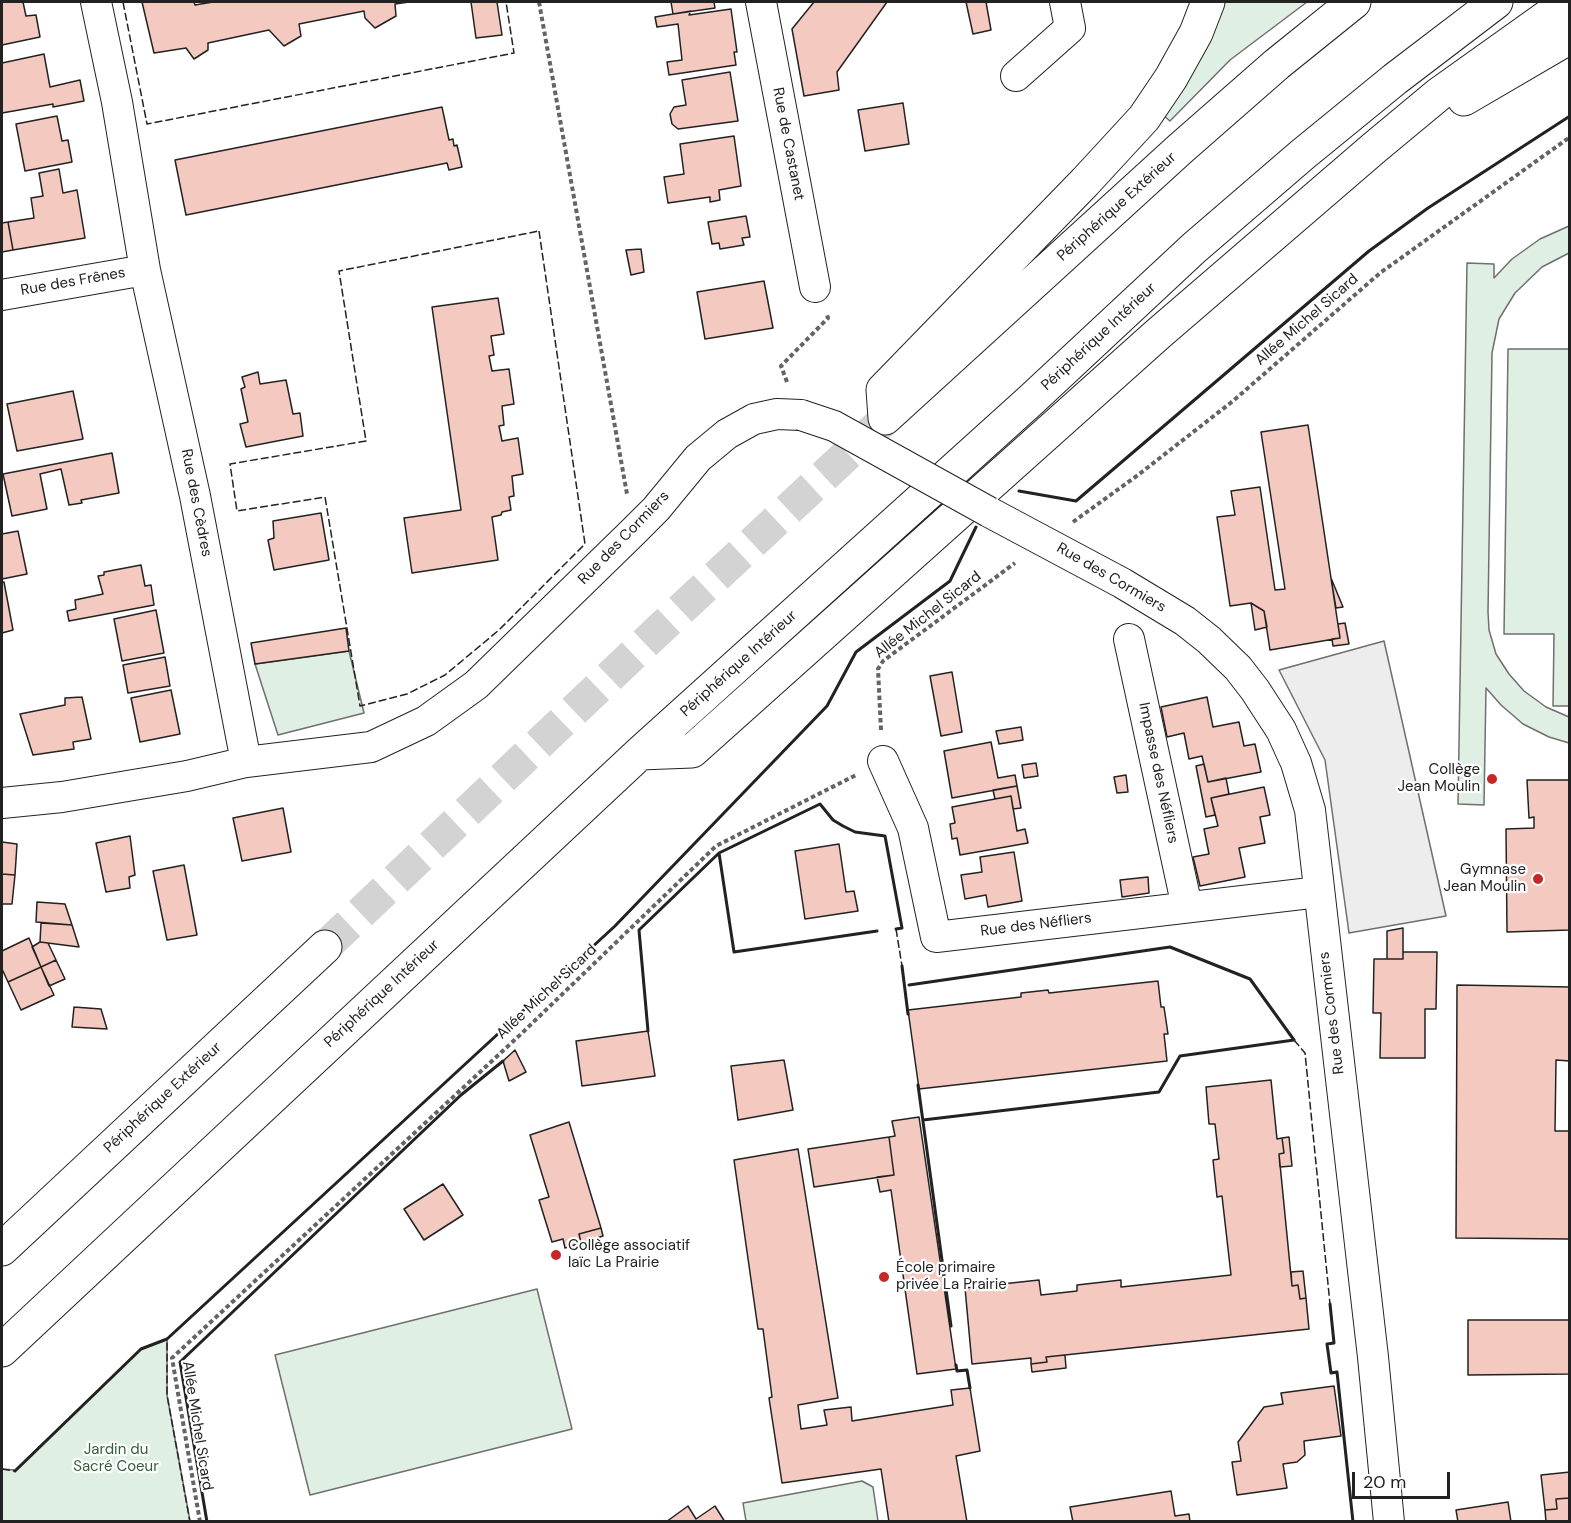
<!DOCTYPE html>
<html>
<head>
<meta charset="utf-8">
<style>
  body { margin:0 }
  #map { position:relative; width:1571px; height:1523px; overflow:hidden; background:#fff; font-family:"DM Sans",sans-serif }
  canvas { display:block }
  .frame { position:absolute; inset:0; border:3px solid #222; pointer-events:none }
  .scale { position:absolute; left:1352px; top:1472px; width:98px; height:27px; box-sizing:border-box; border:3px solid #222; border-top:0; padding-left:8px; font-size:18px; line-height:21px; white-space:nowrap; color:#222; -webkit-text-stroke:4px #fff; paint-order:stroke }
</style>
</head>
<body>
<div id="map">
<canvas width="1571" height="1523"></canvas>
<div class="frame"></div>
<div class="scale">20 m</div>
</div>
<script>
const c = document.querySelector('canvas').getContext('2d');
c.lineJoin = 'round';
function fill(path, color) { c.fillStyle = color; c.fill(path, 'evenodd'); }
const poly = rows => new Path2D(rows.map(r => 'M' + r).join(''));
function stroke(path, color, width, dash) { c.strokeStyle = color; c.lineWidth = width; c.lineCap = dash ? 'butt' : 'round'; c.setLineDash(dash || []); c.stroke(path); }
function drawText(font, color, halo, rows, align = 'center') {
  c.font = font + ' "DM Sans",sans-serif'; c.lineWidth = 4.5; c.setLineDash([]); c.textBaseline = 'middle'; c.strokeStyle = halo; c.fillStyle = color; for (const [text, x, y, turn = 0] of rows) {
    c.save(); c.translate(x, y); c.rotate((+turn || 0) * Math.PI / 180); c.textAlign = isNaN(turn) ? turn : align; if (halo) c.strokeText(text, 0, 0); c.fillText(text, 0, 0); c.restore();
  }
}
const green = poly([
  [1221,2,1307,2,1230,60,1170,121,1163,115,1221,2],
  [1569,226,1569,253,1542,267,1515,293,1499,319,1492,353,1488,612,1489,630,1496,654,1509,674,1524,691,1546,707,1569,717,1569,743,1549,737,1523,724,1501,705,1486,688,1484,805,1458,804,1467,263,1494,264,1494,278,1512,259,1540,239,1569,226],
  [1508,349,1569,349,1569,706,1553,706,1554,634,1504,634,1508,349],
  [349,651,364,713,278,735,255,664,349,651],
  [537,1289,572,1429,310,1495,275,1355,537,1289],
  [167,1339,167,1395,190,1521,2,1521,2,1469,15,1470,141,1349,167,1339],
  [862,1481,873,1487,878,1521,746,1521,743,1503,862,1481]
]);
fill(green, '#e0efe3');
stroke(green, '#6f6f6f', 1.5);
const parking = poly([
  [1384,641,1446,916,1349,933,1325,760,1279,670,1384,641]
]);
fill(parking, '#ededed');
stroke(parking, '#6f6f6f', 1.5);
const building = poly([
  [2,2,23,2,26,16,36,15,40,37,2,45,2,2],
  [142,2,194,2,195,5,213,2,409,2,395,4,396,16,375,28,365,18,364,11,299,24,301,36,284,46,269,30,208,43,208,50,194,59,186,48,154,53,142,2],
  [471,2,497,2,502,35,476,38,471,2],
  [671,2,714,2,715,8,673,14,671,2],
  [814,2,887,2,837,72,839,90,804,96,792,29,814,2],
  [966,2,986,2,991,30,973,34,966,2],
  [731,9,737,52,734,52,736,65,669,75,667,62,682,60,678,24,657,27,655,17,691,11,689,15,731,9],
  [44,54,50,87,80,80,84,101,53,107,53,104,2,113,2,63,44,54],
  [730,72,738,121,678,129,672,124,670,114,674,107,686,105,682,80,730,72],
  [903,103,909,144,865,151,858,110,903,103],
  [442,107,449,140,453,139,454,146,457,145,462,167,449,170,447,163,186,215,175,160,442,107],
  [57,116,62,141,68,140,72,162,25,171,16,124,57,116],
  [734,136,741,186,719,190,720,200,710,202,710,197,668,203,664,177,684,174,680,144,734,136],
  [59,169,63,193,77,190,85,238,13,250,8,222,34,218,31,198,43,196,39,173,59,169],
  [746,216,750,237,742,238,744,245,720,249,719,243,712,244,708,222,746,216],
  [8,222,13,250,2,252,2,223,8,222],
  [641,249,644,272,631,275,626,250,641,249],
  [764,281,773,328,705,339,697,292,764,281],
  [498,298,504,334,491,336,494,355,489,356,492,371,509,369,514,404,502,406,504,425,499,426,502,441,518,438,523,474,512,476,514,496,509,497,511,510,502,512,501,515,492,517,498,560,412,573,404,518,461,510,432,307,498,298],
  [258,372,260,384,286,380,293,414,300,413,303,436,246,447,240,424,248,422,241,389,245,387,242,377,258,372],
  [73,391,83,439,17,451,7,404,73,391],
  [1308,425,1340,638,1270,650,1264,611,1251,603,1230,606,1217,517,1235,515,1231,491,1260,487,1275,590,1285,589,1261,432,1308,425],
  [112,453,119,493,81,500,82,503,69,505,61,469,40,474,47,509,12,516,3,474,112,453],
  [321,513,329,560,274,570,268,540,274,538,273,521,321,513],
  [18,531,27,574,2,579,2,534,18,531],
  [141,565,145,586,151,585,154,605,69,621,67,611,76,609,75,600,103,594,98,576,104,575,104,572,141,565],
  [1331,578,1343,607,1336,608,1331,578],
  [2,582,4,582,13,630,2,633,2,582],
  [1251,603,1264,611,1267,627,1255,630,1251,603],
  [156,610,164,653,122,661,114,619,156,610],
  [1345,623,1349,644,1333,646,1332,639,1340,638,1338,624,1345,623],
  [346,628,349,651,255,664,251,643,346,628],
  [165,657,170,686,128,693,123,665,165,657],
  [952,672,962,732,941,736,930,676,952,672],
  [171,690,180,734,140,742,131,698,171,690],
  [82,697,91,739,73,742,74,749,33,755,20,714,65,705,65,698,82,697],
  [1207,697,1213,727,1239,722,1244,746,1255,744,1261,772,1208,782,1202,756,1189,759,1184,733,1167,737,1161,707,1207,697],
  [1021,727,1023,740,999,744,996,731,1021,727],
  [991,742,998,778,1015,775,1017,786,952,798,944,751,991,742],
  [1036,763,1038,776,1024,778,1022,765,1036,763],
  [1204,764,1208,782,1226,778,1229,794,1211,798,1215,815,1206,817,1196,766,1204,764],
  [1126,775,1128,792,1117,793,1114,777,1126,775],
  [1527,780,1570,780,1570,930,1507,932,1506,829,1534,828,1534,817,1529,818,1527,780],
  [1017,786,1021,808,1013,809,1011,796,995,799,993,790,1017,786],
  [1264,787,1270,815,1260,817,1265,843,1239,848,1245,877,1200,886,1193,857,1209,854,1204,829,1218,826,1211,798,1264,787],
  [1011,796,1017,831,1025,829,1028,843,960,855,957,838,952,839,950,824,955,823,952,807,1011,796],
  [283,808,291,852,242,861,233,818,283,808],
  [130,836,135,875,129,877,130,888,106,892,96,843,130,836],
  [2,842,17,844,15,875,2,874,2,842],
  [839,844,846,892,854,891,858,911,805,919,795,851,839,844],
  [1014,852,1022,901,988,907,986,895,965,899,961,875,982,872,980,857,1014,852],
  [184,865,197,935,167,940,153,871,184,865],
  [2,874,15,875,12,904,2,904,2,874],
  [1148,877,1149,893,1122,897,1120,880,1148,877],
  [37,902,65,904,72,925,36,922,37,902],
  [41,923,72,925,79,947,40,942,41,923],
  [1403,928,1403,959,1387,959,1387,931,1403,928],
  [29,938,41,967,8,982,2,969,2,951,29,938],
  [40,942,48,943,56,960,41,967,32,947,40,942],
  [1403,952,1437,952,1436,1009,1425,1009,1425,1058,1380,1058,1381,1013,1373,1013,1374,959,1403,959,1403,952],
  [56,960,65,979,49,986,41,967,56,960],
  [41,967,54,995,21,1010,8,982,41,967],
  [1158,981,1161,1007,1164,1007,1168,1034,1164,1034,1167,1061,919,1089,908,1010,1021,997,1021,993,1048,990,1049,993,1158,981],
  [1457,985,1570,987,1570,1061,1556,1060,1555,1131,1570,1131,1570,1239,1456,1238,1457,985],
  [74,1007,101,1009,107,1029,72,1027,74,1007],
  [648,1031,655,1076,582,1086,576,1041,648,1031],
  [515,1050,526,1072,509,1081,503,1061,515,1050],
  [784,1060,793,1110,738,1120,731,1066,784,1060],
  [1271,1080,1277,1139,1282,1138,1284,1153,1279,1154,1292,1286,1298,1285,1300,1299,1306,1298,1309,1329,1046,1357,1047,1362,1031,1364,1031,1358,972,1364,965,1288,1039,1280,1041,1295,1077,1291,1077,1285,1121,1280,1121,1287,1231,1275,1222,1196,1217,1197,1213,1160,1219,1159,1215,1124,1209,1124,1206,1087,1271,1080],
  [919,1117,956,1369,917,1374,891,1190,880,1192,877,1177,894,1175,889,1137,895,1136,892,1121,919,1117],
  [569,1122,601,1228,579,1234,581,1243,565,1248,563,1239,552,1242,539,1200,549,1197,530,1135,569,1122],
  [889,1137,894,1175,814,1187,808,1149,889,1137],
  [1289,1137,1292,1166,1280,1167,1279,1154,1284,1153,1282,1138,1289,1137],
  [798,1149,838,1398,798,1405,801,1429,827,1425,824,1410,851,1407,852,1421,953,1405,951,1390,970,1388,980,1451,956,1456,967,1522,889,1522,881,1469,782,1483,769,1398,772,1397,763,1329,758,1329,734,1160,798,1149],
  [443,1184,463,1215,424,1240,404,1209,443,1184],
  [601,1228,603,1236,581,1243,579,1234,601,1228],
  [1303,1271,1306,1298,1300,1299,1298,1285,1292,1286,1291,1272,1303,1271],
  [1468,1320,1570,1320,1570,1374,1468,1375,1468,1320],
  [1065,1355,1066,1368,1032,1372,1031,1364,1047,1362,1046,1357,1065,1355],
  [1334,1386,1341,1436,1304,1441,1305,1455,1297,1462,1283,1464,1287,1488,1237,1495,1232,1462,1241,1461,1238,1442,1264,1407,1283,1404,1281,1393,1334,1386],
  [1570,1472,1570,1498,1556,1499,1557,1509,1545,1510,1541,1475,1570,1472],
  [1171,1491,1175,1516,1189,1514,1190,1522,1073,1522,1070,1507,1171,1491],
  [1570,1498,1570,1522,1546,1522,1545,1510,1557,1509,1556,1499,1570,1498],
  [1508,1502,1511,1522,1458,1522,1456,1510,1508,1502],
  [688,1506,696,1519,715,1506,725,1522,666,1522,688,1506]
]);
fill(building, '#f3c9c0');
stroke(building, '#222', 1.5);
stroke(poly([
  [325,947,661,628,882,422]
]), '#d3d3d3', 33, [33, 16]);
const street = poly([
  [761,2,815,287],
  [1016,76,1070,28,1065,2],
  [2,295,145,270],
  [989,512,1122,583,1185,621,1209,640,1238,668,1255,690,1281,730,1296,763,1310,810,1373,1357,1389,1522],
  [1129,639,1187,907],
  [883,761,913,828,936,937,1319,892],
  [246,762,371,747,426,721,476,685,633,532,656,509,698,458,727,434,754,419,777,414,801,415],
  [2,803,62,797,187,776,246,762,195,496,145,270,117,102,96,2]
]);
const highway = poly([
  [1464,99,1570,37],
  [885,418,1180,149,1277,64,1354,2],
  [885,418,883,390,1085,182,1144,118,1171,78,1196,33,1208,2],
  [640,753,692,751,1158,334,1374,148,1439,94,1568,2],
  [2,1249,325,947],
  [2,1350,640,753,1031,400,1194,248,1302,155,1395,79,1496,2]
]);
stroke(street, '#222', 32);
stroke(highway, '#222', 35);
stroke(poly([
  [539,2,627,494],
  [787,382,781,366,828,318,827,315],
  [1073,522,1138,475,1233,401,1380,273,1570,137],
  [881,730,878,669,883,661,1015,563],
  [200,1522,172,1358,521,1034,716,846,856,775]
]), '#646464', 4, [4.5, 3]);
stroke(street, '#fff', 30);
stroke(highway, '#fff', 33);
const streetBridge = poly([
  [801,415,834,426,989,512]
]);
stroke(streetBridge, '#222', 32, []);
stroke(streetBridge, '#fff', 30);
stroke(poly([
  [123,2,147,124,514,53,506,2],
  [539,231,585,544,499,630,445,675,407,694,360,706,325,497,237,511,230,464,366,441,339,271,539,231],
  [896,929,902,966],
  [1294,1040,1305,1053,1330,1304],
  [2,1469,15,1471,141,1349,167,1339,167,1395,190,1522]
]), '#222', 1.5, [8, 3]);
stroke(poly([
  [1019,491,1076,501,1369,251,1428,208,1570,116],
  [719,853,820,804,833,820,843,826,855,832,885,836,902,928,896,929],
  [902,966,908,1014],
  [909,985,1170,947,1250,979,1294,1040,1180,1056,1159,1092,923,1120],
  [648,1031,639,930,719,853,734,952,877,931],
  [918,1085,951,1326],
  [1330,1304,1334,1343,1327,1344,1331,1373,1337,1372,1353,1522],
  [956,1365,957,1371,967,1370,970,1388],
  [15,1471,141,1349,167,1339,615,926,827,706,856,652,950,581,976,527],
  [207,1522,180,1362,461,1095,503,1061]
]), '#222', 3);
for (const [x, y, r, color] of [
  [1492,779,6,"#c62828"],
  [1538,879,6,"#c62828"],
  [556,1255,6,"#c62828"],
  [884,1277,6,"#c62828"]
]) { const dot = new Path2D(); dot.arc(x, y, r, 0, 2 * Math.PI); c.fillStyle = color; c.fill(dot); stroke(dot, '#fff', 2); }
drawText('15px', '#222', '#fff', [
  ["Rue de Castanet",788,144,79],
  ["Périphérique Extérieur",1117,207,-42],
  ["Rue des Frênes",73,282,-10],
  ["Allée Michel Sicard",1307,320,-41],
  ["Périphérique Intérieur",1099,337,-43],
  ["Rue des Cèdres",196,503,79],
  ["Rue des Cormiers",624,538,-46],
  ["Rue des Cormiers",1111,578,30],
  ["Allée Michel Sicard",928,615,-38],
  ["Périphérique Intérieur",739,664,-42],
  ["Impasse des Néfliers",1158,773,78],
  ["Rue des Néfliers",1036,925,-7],
  ["Allée Michel Sicard",547,992,-43],
  ["Périphérique Intérieur",382,994,-43],
  ["Rue des Cormiers",1332,1013,-97],
  ["Périphérique Extérieur",163,1098,-43],
  ["Allée Michel Sicard",197,1426,81]
]);
drawText('15px', '#222', '#fff', [
  ["Collège",1480,770],
  ["Jean Moulin",1480,787],
  ["Gymnase",1526,870],
  ["Jean Moulin",1526,887],
  ["Collège associatif",568,1246,"left"],
  ["laïc La Prairie",568,1263,"left"],
  ["École primaire",896,1268,"left"],
  ["privée La Prairie",896,1285,"left"]
], 'right');
drawText('15px', '#2f5e38', '#fff', [
  ["Jardin du",116,1450],
  ["Sacré Coeur",116,1467]
]);
</script>
</body>
</html>
